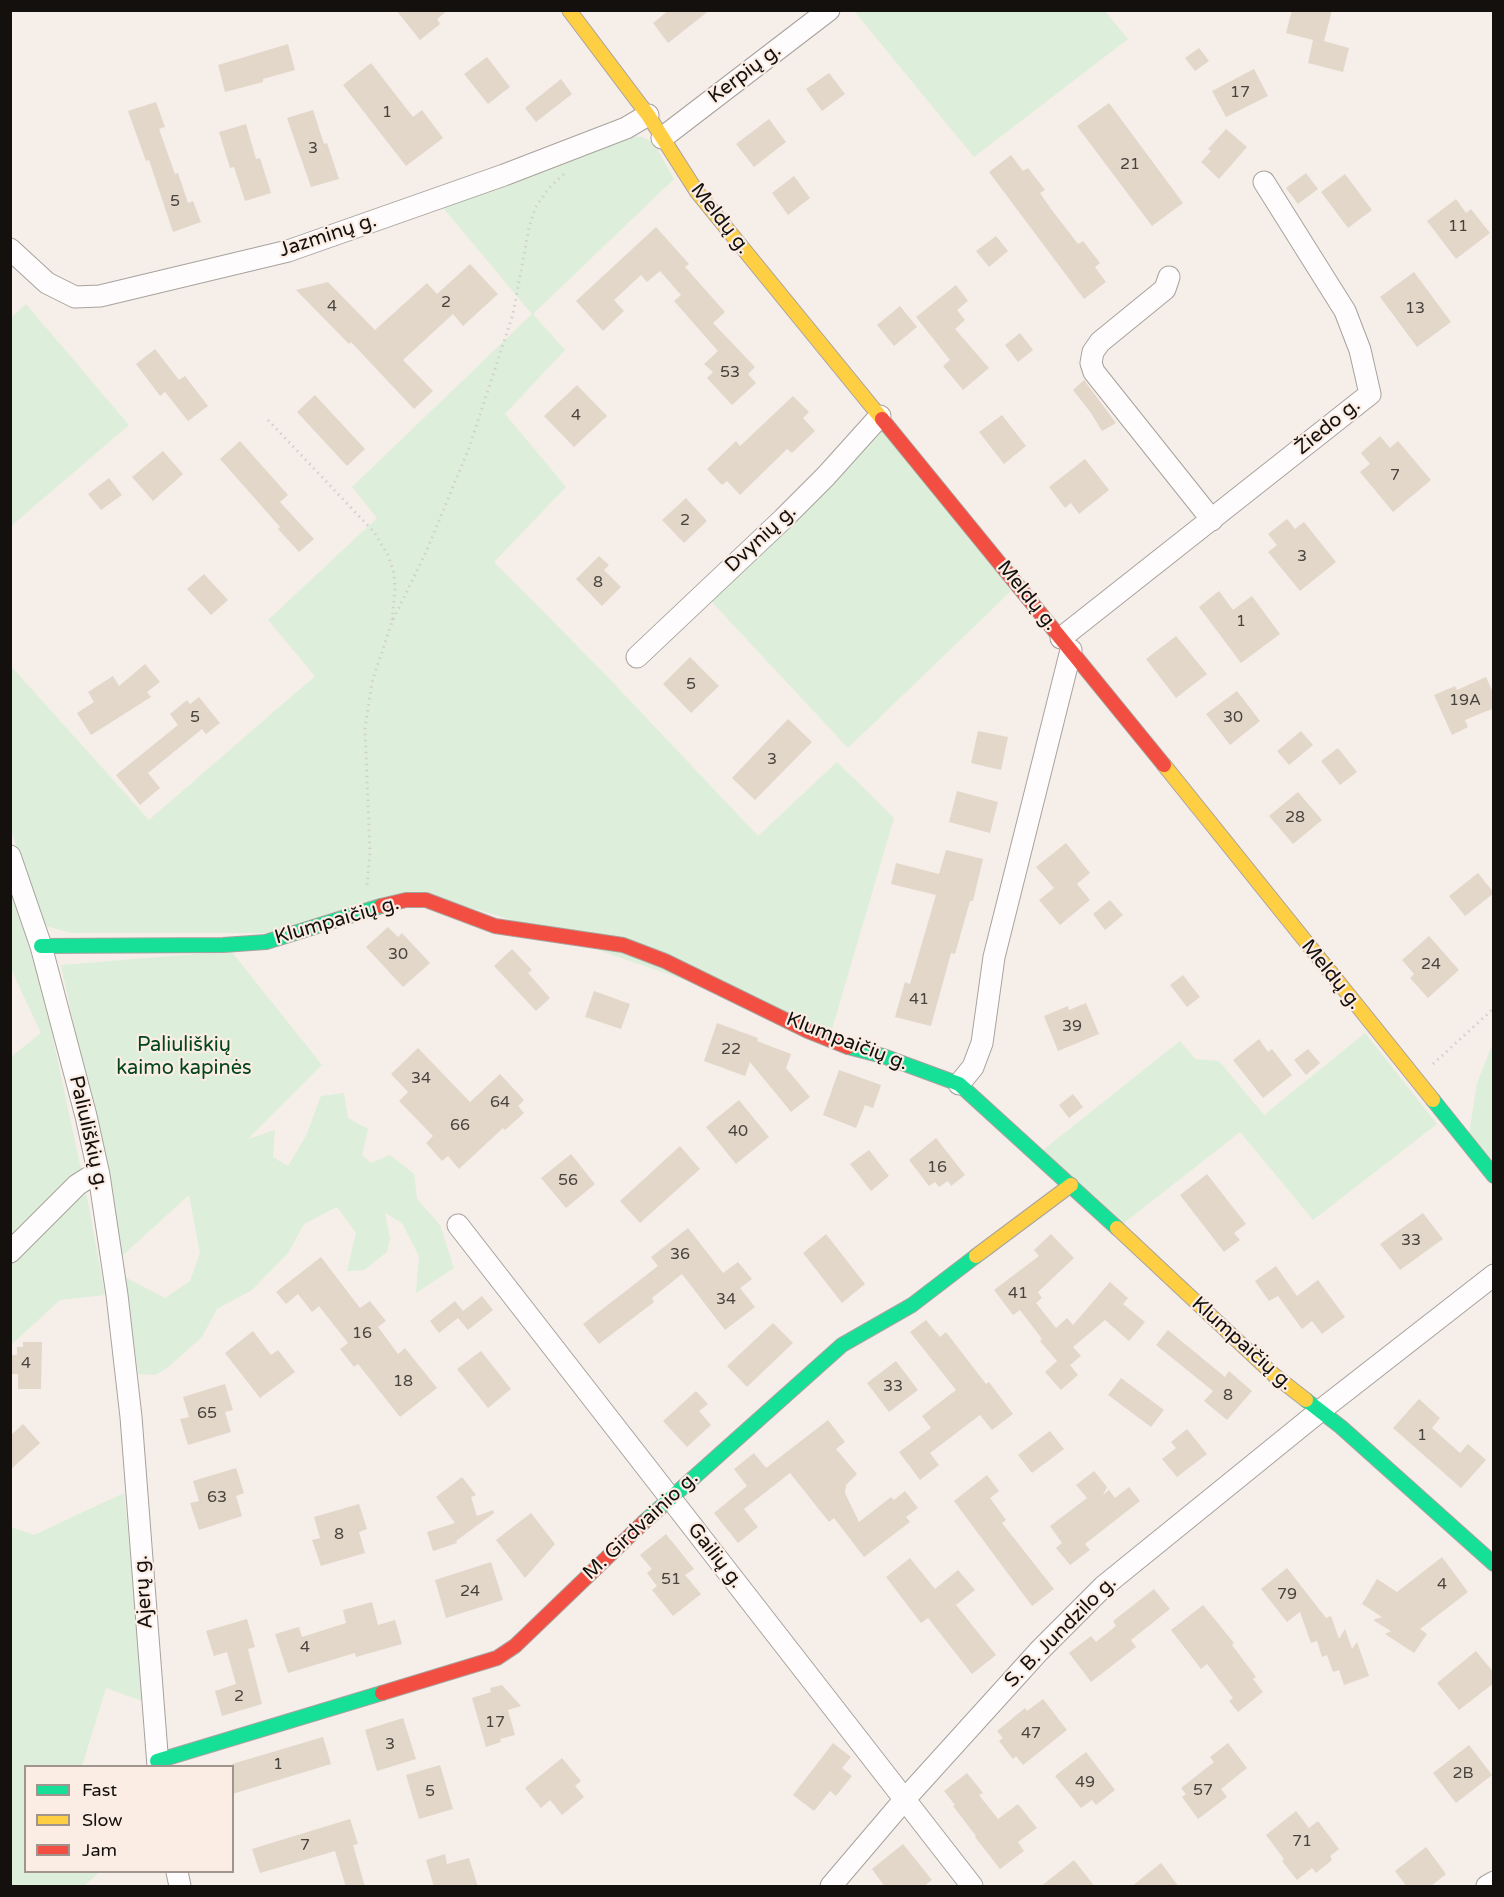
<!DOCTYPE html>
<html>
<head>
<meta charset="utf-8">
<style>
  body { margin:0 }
  #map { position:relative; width:1504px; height:1897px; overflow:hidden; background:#f6eee9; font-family:"Varela Round",sans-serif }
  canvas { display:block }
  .frame { position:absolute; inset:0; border:12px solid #14100d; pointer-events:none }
  .legend { position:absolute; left:24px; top:1765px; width:210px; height:108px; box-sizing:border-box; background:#fbede4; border:2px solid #9f958e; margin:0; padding:8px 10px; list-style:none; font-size:18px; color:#14100d }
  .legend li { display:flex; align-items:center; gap:12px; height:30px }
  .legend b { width:30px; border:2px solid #9f958e }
</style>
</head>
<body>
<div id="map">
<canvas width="1504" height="1897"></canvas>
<div class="frame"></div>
<ul class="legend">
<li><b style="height:8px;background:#16e098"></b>Fast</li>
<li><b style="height:8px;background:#ffcf43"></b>Slow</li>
<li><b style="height:8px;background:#f24e42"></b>Jam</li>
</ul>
</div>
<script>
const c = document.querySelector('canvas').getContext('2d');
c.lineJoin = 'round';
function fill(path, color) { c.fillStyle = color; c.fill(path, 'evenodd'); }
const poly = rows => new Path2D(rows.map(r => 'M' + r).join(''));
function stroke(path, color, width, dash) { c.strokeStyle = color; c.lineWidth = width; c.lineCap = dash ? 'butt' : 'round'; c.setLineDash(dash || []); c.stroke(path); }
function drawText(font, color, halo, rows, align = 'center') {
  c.font = font + ' "Varela Round",sans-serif'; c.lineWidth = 4.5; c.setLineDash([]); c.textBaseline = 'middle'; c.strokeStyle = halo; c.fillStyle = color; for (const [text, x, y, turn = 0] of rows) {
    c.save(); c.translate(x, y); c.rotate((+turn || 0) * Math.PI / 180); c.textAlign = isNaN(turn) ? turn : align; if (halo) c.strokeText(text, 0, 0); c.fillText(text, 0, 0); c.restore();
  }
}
fill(poly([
  [854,11,1105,11,1128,39,974,157],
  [629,136,643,137,654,143,674,179,533,314,565,350,505,414,566,487,494,562,603,672,758,836,837,762,894,818,830,1036,793,1017,499,916,437,898,269,933,71,933,43,925,11,830,10,665,149,820,315,676,268,620,377,518,352,487,532,314,443,208],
  [26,304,129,425,11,526,11,318],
  [882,428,1011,591,848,748,710,600],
  [10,891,34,950,88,1202,105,1295,60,1300,11,1345,11,1057,41,1033,11,969],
  [231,951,322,1065,248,1139,275,1130,273,1157,288,1166,306,1136,321,1096,344,1093,348,1118,368,1129,362,1155,371,1163,390,1155,414,1174,417,1199,440,1225,454,1268,416,1293,419,1256,402,1223,385,1213,390,1239,387,1252,364,1270,347,1271,356,1233,337,1207,304,1224,288,1253,252,1290,217,1309,202,1337,167,1368,155,1375,138,1374,125,1277,165,1298,190,1281,200,1253,189,1195,122,1256,61,965],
  [1365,1033,1437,1124,1313,1220,1240,1132,1124,1223,1043,1150,1180,1041,1195,1059,1219,1061,1264,1115],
  [1493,1043,1493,1164,1469,1134,1477,1083],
  [124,1493,145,1702,106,1688,82,1766,26,1766,26,1872,100,1872,84,1886,11,1886,11,1527,34,1535]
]), '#ddefda');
fill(poly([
  [396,10,448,10,437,19,440,24,420,40],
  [669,10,710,10,668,43,653,23],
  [1292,10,1332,10,1324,41,1349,48,1343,72,1308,63,1313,40,1286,33],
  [288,44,295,70,263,79,263,82,225,92,218,65],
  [1199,48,1209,61,1195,71,1185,58],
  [487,57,510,87,488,104,464,74],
  [371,63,413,117,422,110,443,138,406,166,343,85],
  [1254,69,1268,96,1226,117,1212,91],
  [829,73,845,94,822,111,806,89],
  [561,79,572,94,536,122,525,108],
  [156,102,165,127,159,129,175,174,178,173,188,203,193,201,201,222,173,232,149,160,146,161,128,111],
  [1109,103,1183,203,1152,226,1077,126],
  [313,110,324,144,327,143,339,179,311,187,287,118],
  [769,119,786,142,754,167,736,144],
  [246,124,256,159,260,158,271,193,245,201,234,167,230,168,219,132],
  [1226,129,1247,147,1219,179,1201,162,1211,151,1208,149],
  [1011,155,1023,171,1028,168,1045,190,1040,193,1051,209,1078,244,1083,241,1100,263,1095,267,1106,282,1084,299,989,172],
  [1306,173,1318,189,1298,204,1286,188],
  [1345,174,1372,210,1348,228,1321,192],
  [794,176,810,198,788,215,772,193],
  [1456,199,1466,213,1471,209,1490,233,1456,259,1427,221],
  [656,227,689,264,685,267,725,312,713,323,755,367,748,374,756,383,732,405,707,378,713,372,704,364,718,351,674,301,681,295,660,271,647,282,641,275,614,300,624,311,603,331,576,301],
  [996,236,1008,251,989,267,976,251],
  [470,264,498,294,463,326,453,314,403,360,433,391,414,409,351,342,349,344,296,290,328,282,375,330,427,283,437,294],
  [1414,272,1451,322,1417,347,1380,297],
  [956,285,968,301,957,310,965,320,955,329,989,368,963,390,943,366,950,360,916,317],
  [900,306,917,327,894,346,877,325],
  [1020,333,1033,350,1018,362,1005,345],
  [155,349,179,380,185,376,208,406,188,421,165,392,160,396,136,364],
  [1084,380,1116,423,1102,431,1091,413,1073,390],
  [577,385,607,416,574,447,544,416],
  [315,395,365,449,347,466,297,412],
  [793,396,809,412,803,418,815,431,792,453,787,449,740,495,727,481,722,485,707,469,736,441,740,446],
  [1002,415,1026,446,1004,464,979,432],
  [1380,436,1390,448,1398,441,1431,480,1393,512,1360,472,1370,464,1361,453],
  [240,441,288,495,280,502,314,539,299,552,278,529,280,527,220,459],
  [163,451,183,474,153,501,132,477],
  [1085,459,1109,490,1079,514,1071,503,1065,508,1049,487],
  [109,478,122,495,101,510,88,494],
  [686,498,707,521,684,543,662,520],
  [1287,519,1295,529,1304,522,1336,562,1300,591,1268,552,1277,545,1268,534],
  [599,556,609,565,604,570,621,587,602,606,576,579],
  [204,574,228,600,211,615,187,589],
  [1219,591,1233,610,1252,596,1280,634,1241,663,1199,607],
  [1176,636,1207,674,1176,698,1146,659],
  [690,657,719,686,691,713,663,684],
  [145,664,160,682,147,692,151,697,91,735,77,713,94,702,88,692,113,676,119,686],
  [1486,677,1494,695,1494,708,1465,720,1468,727,1452,735,1434,695,1455,686,1457,690],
  [1237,691,1260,721,1230,745,1206,714],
  [199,697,220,723,206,734,202,729,148,773,160,788,140,805,116,775,178,725,170,714,187,700,190,704],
  [788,719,812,742,755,800,732,778],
  [978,731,1008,737,1001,770,971,763],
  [1301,731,1313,745,1289,765,1277,751],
  [1338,748,1357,772,1340,785,1321,761],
  [957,791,998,802,990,833,949,822],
  [1298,792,1322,820,1293,844,1269,816],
  [1066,843,1090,873,1077,884,1090,900,1060,925,1039,900,1054,888,1036,867],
  [946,850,983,859,973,901,970,901,955,954,951,953,931,1026,895,1017,905,982,910,984,936,895,891,884,896,863,939,874],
  [1478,873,1494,893,1465,916,1449,896],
  [1110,900,1123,915,1105,930,1093,914],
  [388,927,398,937,402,933,430,963,403,987,366,947],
  [1429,936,1459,970,1428,998,1410,978,1414,974,1402,960],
  [512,949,532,970,528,973,550,998,536,1011,494,966],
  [1183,975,1200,997,1187,1007,1170,985],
  [594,991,630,1004,621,1029,585,1017],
  [1086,1003,1099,1034,1058,1051,1044,1016,1068,1006,1069,1010],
  [717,1023,758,1038,757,1041,791,1054,786,1068,810,1097,791,1112,750,1062,745,1076,704,1061],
  [1259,1039,1268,1052,1272,1049,1292,1075,1263,1098,1233,1060],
  [418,1048,470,1102,500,1074,524,1100,518,1106,524,1113,505,1130,503,1128,459,1169,448,1156,442,1161,426,1143,433,1136,399,1101,408,1092,391,1074],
  [1308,1049,1320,1063,1306,1075,1294,1060],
  [839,1070,881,1085,873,1108,865,1105,856,1128,823,1115],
  [1073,1094,1083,1107,1069,1118,1059,1105],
  [739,1100,769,1137,736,1164,706,1127],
  [936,1138,965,1175,951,1186,948,1181,939,1187,935,1182,929,1186,909,1160],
  [680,1146,700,1169,640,1223,620,1201],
  [869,1150,889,1176,871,1191,850,1164],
  [571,1154,595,1184,566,1208,541,1178],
  [1207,1174,1246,1224,1234,1233,1240,1240,1224,1252,1180,1195],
  [1423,1213,1443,1239,1400,1270,1380,1244],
  [688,1228,723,1273,738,1262,752,1279,740,1288,755,1307,725,1330,682,1274,652,1298,654,1302,599,1344,583,1324,658,1266,651,1257],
  [826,1234,865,1284,842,1303,803,1253],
  [1051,1234,1074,1258,1038,1292,1042,1298,1036,1303,1056,1328,1067,1318,1073,1325,1110,1282,1128,1298,1123,1304,1145,1322,1129,1341,1105,1320,1073,1347,1081,1356,1070,1365,1078,1375,1061,1390,1045,1372,1057,1361,1040,1341,1042,1339,1020,1310,1013,1315,994,1290,1039,1256,1034,1250],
  [321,1257,360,1308,370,1301,386,1321,378,1327,398,1354,405,1348,437,1388,400,1417,358,1364,354,1367,340,1349,348,1343,319,1306,312,1312,298,1294,286,1304,276,1292],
  [1276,1266,1297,1296,1318,1280,1345,1317,1322,1334,1312,1321,1302,1329,1278,1296,1269,1301,1255,1281],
  [482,1296,493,1310,468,1330,458,1318,439,1333,430,1321,455,1301,463,1311],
  [926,1320,940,1337,946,1332,986,1384,989,1382,1013,1414,992,1430,980,1415,930,1453,939,1465,920,1480,899,1452,931,1428,922,1416,956,1390,910,1332],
  [773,1323,793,1343,747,1387,727,1366],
  [1168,1330,1225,1377,1229,1371,1252,1391,1227,1420,1204,1401,1213,1391,1156,1345],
  [253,1331,271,1355,278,1350,295,1372,260,1398,225,1353],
  [23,1342,42,1342,41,1389,18,1389,18,1374,10,1374,10,1355,17,1355,17,1347,23,1347],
  [481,1351,511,1389,488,1408,457,1369],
  [896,1361,918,1390,889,1412,867,1383],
  [1121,1378,1164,1410,1151,1427,1108,1395],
  [225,1384,233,1410,225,1412,231,1432,188,1445,180,1419,189,1417,183,1397],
  [696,1391,708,1404,699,1411,711,1425,687,1447,663,1421],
  [1419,1399,1440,1418,1432,1428,1460,1453,1468,1444,1486,1460,1461,1488,1393,1428],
  [828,1420,845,1442,836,1449,857,1474,846,1485,845,1493,859,1522,891,1497,894,1500,905,1491,918,1508,906,1517,910,1522,864,1557,834,1518,829,1522,790,1473,744,1509,758,1527,738,1543,714,1513,747,1486,734,1469,754,1453,766,1468],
  [23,1424,40,1443,10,1470,10,1436],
  [1187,1429,1207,1454,1177,1477,1162,1459,1176,1448,1171,1442],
  [1050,1431,1064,1449,1032,1473,1018,1455],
  [236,1468,244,1493,236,1496,242,1516,199,1530,190,1503,199,1501,193,1481],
  [1094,1471,1107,1487,1103,1495,1109,1490,1115,1498,1129,1487,1140,1501,1085,1544,1090,1550,1070,1565,1056,1548,1062,1543,1050,1526,1087,1498,1076,1485],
  [987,1475,999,1491,990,1498,1006,1520,1002,1523,1054,1589,1032,1606,954,1501],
  [462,1477,476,1495,471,1497,477,1516,493,1510,494,1513,456,1541,457,1543,433,1551,427,1532,455,1523,436,1497],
  [359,1504,367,1529,359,1532,365,1553,321,1566,312,1540,320,1538,314,1517],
  [531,1513,555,1544,525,1578,496,1540],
  [666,1534,694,1569,685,1575,701,1594,673,1616,652,1590,657,1586,647,1573,652,1569,640,1555],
  [1442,1557,1468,1592,1420,1629,1427,1634,1414,1653,1385,1634,1391,1631,1373,1620,1382,1617,1362,1604,1377,1579,1397,1592],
  [910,1558,935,1589,958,1570,975,1590,956,1605,996,1655,972,1674,928,1618,921,1623,886,1577],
  [491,1562,503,1600,446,1618,435,1580],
  [1287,1568,1326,1618,1331,1616,1339,1639,1345,1629,1352,1649,1357,1642,1369,1676,1344,1685,1339,1670,1333,1672,1327,1655,1322,1657,1317,1641,1311,1643,1300,1612,1287,1622,1261,1589],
  [1154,1589,1170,1609,1131,1640,1136,1647,1091,1682,1069,1653,1091,1636,1096,1642,1116,1626,1113,1621],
  [372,1602,378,1625,395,1620,402,1644,356,1657,355,1653,288,1673,275,1634,299,1627,302,1637,346,1623,343,1610],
  [1203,1605,1234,1643,1232,1645,1256,1677,1253,1679,1263,1692,1238,1712,1229,1701,1233,1698,1207,1664,1201,1669,1171,1630],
  [247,1619,255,1647,248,1649,262,1704,222,1716,215,1691,236,1684,227,1652,214,1656,206,1631],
  [1476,1651,1494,1673,1494,1683,1459,1710,1437,1683],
  [502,1685,521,1706,508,1710,515,1735,500,1739,501,1742,486,1747,472,1698,491,1692,490,1688],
  [1043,1699,1067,1730,1023,1765,1016,1756,1013,1759,999,1741,1003,1738,997,1731,1025,1708,1027,1711],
  [403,1718,416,1759,377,1771,365,1730],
  [323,1737,331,1764,232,1794,232,1764],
  [833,1743,851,1757,842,1768,852,1776,836,1796,830,1791,814,1811,793,1795],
  [1228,1743,1247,1768,1221,1789,1227,1797,1198,1819,1182,1797,1186,1794,1181,1788,1214,1762,1210,1757],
  [1469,1745,1492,1775,1456,1803,1433,1773],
  [1086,1752,1115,1790,1096,1805,1092,1800,1081,1808,1055,1776],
  [562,1758,581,1781,575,1786,584,1797,562,1815,550,1800,541,1808,525,1788],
  [440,1765,453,1809,419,1819,406,1775],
  [967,1773,983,1793,979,1795,998,1819,1018,1804,1037,1828,1018,1842,1024,1851,1000,1869,975,1837,976,1836,953,1806,955,1805,944,1791],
  [1296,1811,1309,1828,1318,1821,1339,1849,1330,1856,1332,1860,1316,1873,1312,1868,1297,1880,1282,1861,1284,1859,1266,1835],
  [350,1819,358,1844,353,1845,365,1887,346,1887,335,1851,260,1873,252,1849],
  [903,1844,932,1880,923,1887,885,1887,872,1869],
  [1426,1847,1446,1874,1430,1887,1407,1887,1395,1871],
  [445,1854,447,1864,469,1858,478,1887,434,1887,426,1860],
  [1074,1860,1095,1887,1040,1887],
  [1161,1863,1179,1887,1131,1887]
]), '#e3d7ca');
const street = poly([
  [662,138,829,10],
  [10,249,47,283,75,297,100,296,288,251,504,175,626,128,648,115],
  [1169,277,1165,289,1100,342,1093,352,1091,363,1094,372,1212,520],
  [1061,638,1370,394,1360,350,1345,311,1264,182],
  [637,657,783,519,826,476,880,416],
  [10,856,41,946,86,1116,99,1175,117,1295,131,1417,158,1766],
  [959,1084,973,1067,982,1043,994,957,1071,650],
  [458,1225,972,1886],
  [10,1252,77,1185,88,1178,99,1175],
  [177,1872,180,1886],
  [831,1886,905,1799,1039,1651,1104,1586,1321,1410,1494,1275],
  [1487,1886,1494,1882]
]);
const fast = poly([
  [41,946,223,945,266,942,381,906],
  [848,1047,883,1056,959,1084,1117,1228],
  [1433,1100,1494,1176],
  [1306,1400,1341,1427,1494,1564],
  [644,1522,842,1345,912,1305,976,1256],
  [157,1761,382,1693]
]);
const slow = poly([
  [569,10,648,115,697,192,882,419],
  [1164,765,1433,1100],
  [1117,1228,1274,1375,1306,1400],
  [976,1256,1071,1185]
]);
const jam = poly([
  [882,419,1164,765],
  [381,906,406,900,426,900,495,926,623,945,665,961,808,1031,848,1047],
  [382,1693,497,1658,515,1646,644,1522]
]);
stroke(street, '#a8a29e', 23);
stroke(fast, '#a8a29e', 16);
stroke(slow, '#a8a29e', 16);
stroke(jam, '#a8a29e', 16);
stroke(poly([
  [268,420,374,532,388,555,394,573,395,589,392,621],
  [367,885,370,852,365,729,372,682,392,622,426,552,469,448,513,314,529,228,535,208,549,188,564,174],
  [1433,1064,1494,1008]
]), '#d2d0cf', 3, [1.5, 4.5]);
stroke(street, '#fefcfc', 21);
stroke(fast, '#16e098', 14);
stroke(slow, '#ffcf43', 14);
stroke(jam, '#f24e42', 14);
drawText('16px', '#49433d', null, [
  ["17",1240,93],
  ["1",387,113],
  ["3",313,149],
  ["21",1130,165],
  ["5",175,202],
  ["11",1458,227],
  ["2",446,303],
  ["4",332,307],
  ["13",1415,309],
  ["53",730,373],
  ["4",576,416],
  ["7",1395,476],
  ["2",685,521],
  ["3",1302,557],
  ["8",598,583],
  ["1",1241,622],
  ["5",691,685],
  ["19A",1465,701],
  ["5",195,718],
  ["30",1233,718],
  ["3",772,760],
  ["28",1295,818],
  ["30",398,955],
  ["24",1431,965],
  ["41",919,1000],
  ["39",1072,1027],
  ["22",731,1050],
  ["34",421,1079],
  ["64",500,1103],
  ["66",460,1126],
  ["40",738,1132],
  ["16",937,1168],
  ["56",568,1181],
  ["33",1411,1241],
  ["36",680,1255],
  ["41",1018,1294],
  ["34",726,1300],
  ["16",362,1334],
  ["4",26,1364],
  ["18",403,1382],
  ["33",893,1387],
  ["8",1228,1396],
  ["65",207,1414],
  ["1",1422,1436],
  ["63",217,1498],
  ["8",339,1535],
  ["51",671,1580],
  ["4",1442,1585],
  ["24",470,1592],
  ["79",1287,1595],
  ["4",305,1648],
  ["2",239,1697],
  ["17",495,1723],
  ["47",1031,1734],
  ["3",390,1745],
  ["1",278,1765],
  ["2B",1463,1774],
  ["49",1085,1783],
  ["57",1203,1791],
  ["5",430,1792],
  ["71",1302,1842],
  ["7",305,1846]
]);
drawText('20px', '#14100d', '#fbede4', [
  ["Kerpių g.",745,74,-37],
  ["Meldų g.",720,219,52],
  ["Jazminų g.",328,236,-18],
  ["Žiedo g.",1328,427,-39],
  ["Dvynių g.",761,539,-43],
  ["Meldų g.",1027,596,51],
  ["Klumpaičių g.",337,921,-16],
  ["Meldų g.",1331,975,51],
  ["Klumpaičių g.",847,1042,21],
  ["Paliuliškių g.",88,1133,77],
  ["Klumpaičių g.",1242,1344,42],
  ["M. Girdvainio g.",641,1526,-43],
  ["Gailių g.",715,1556,52],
  ["Ajerų g.",144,1592,-94],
  ["S. B. Jundzilo g.",1061,1632,-45]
]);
drawText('20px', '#02461c', '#fbede4', [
  ["Paliuliškių",184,1046],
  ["kaimo kapinės",184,1069]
]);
</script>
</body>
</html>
